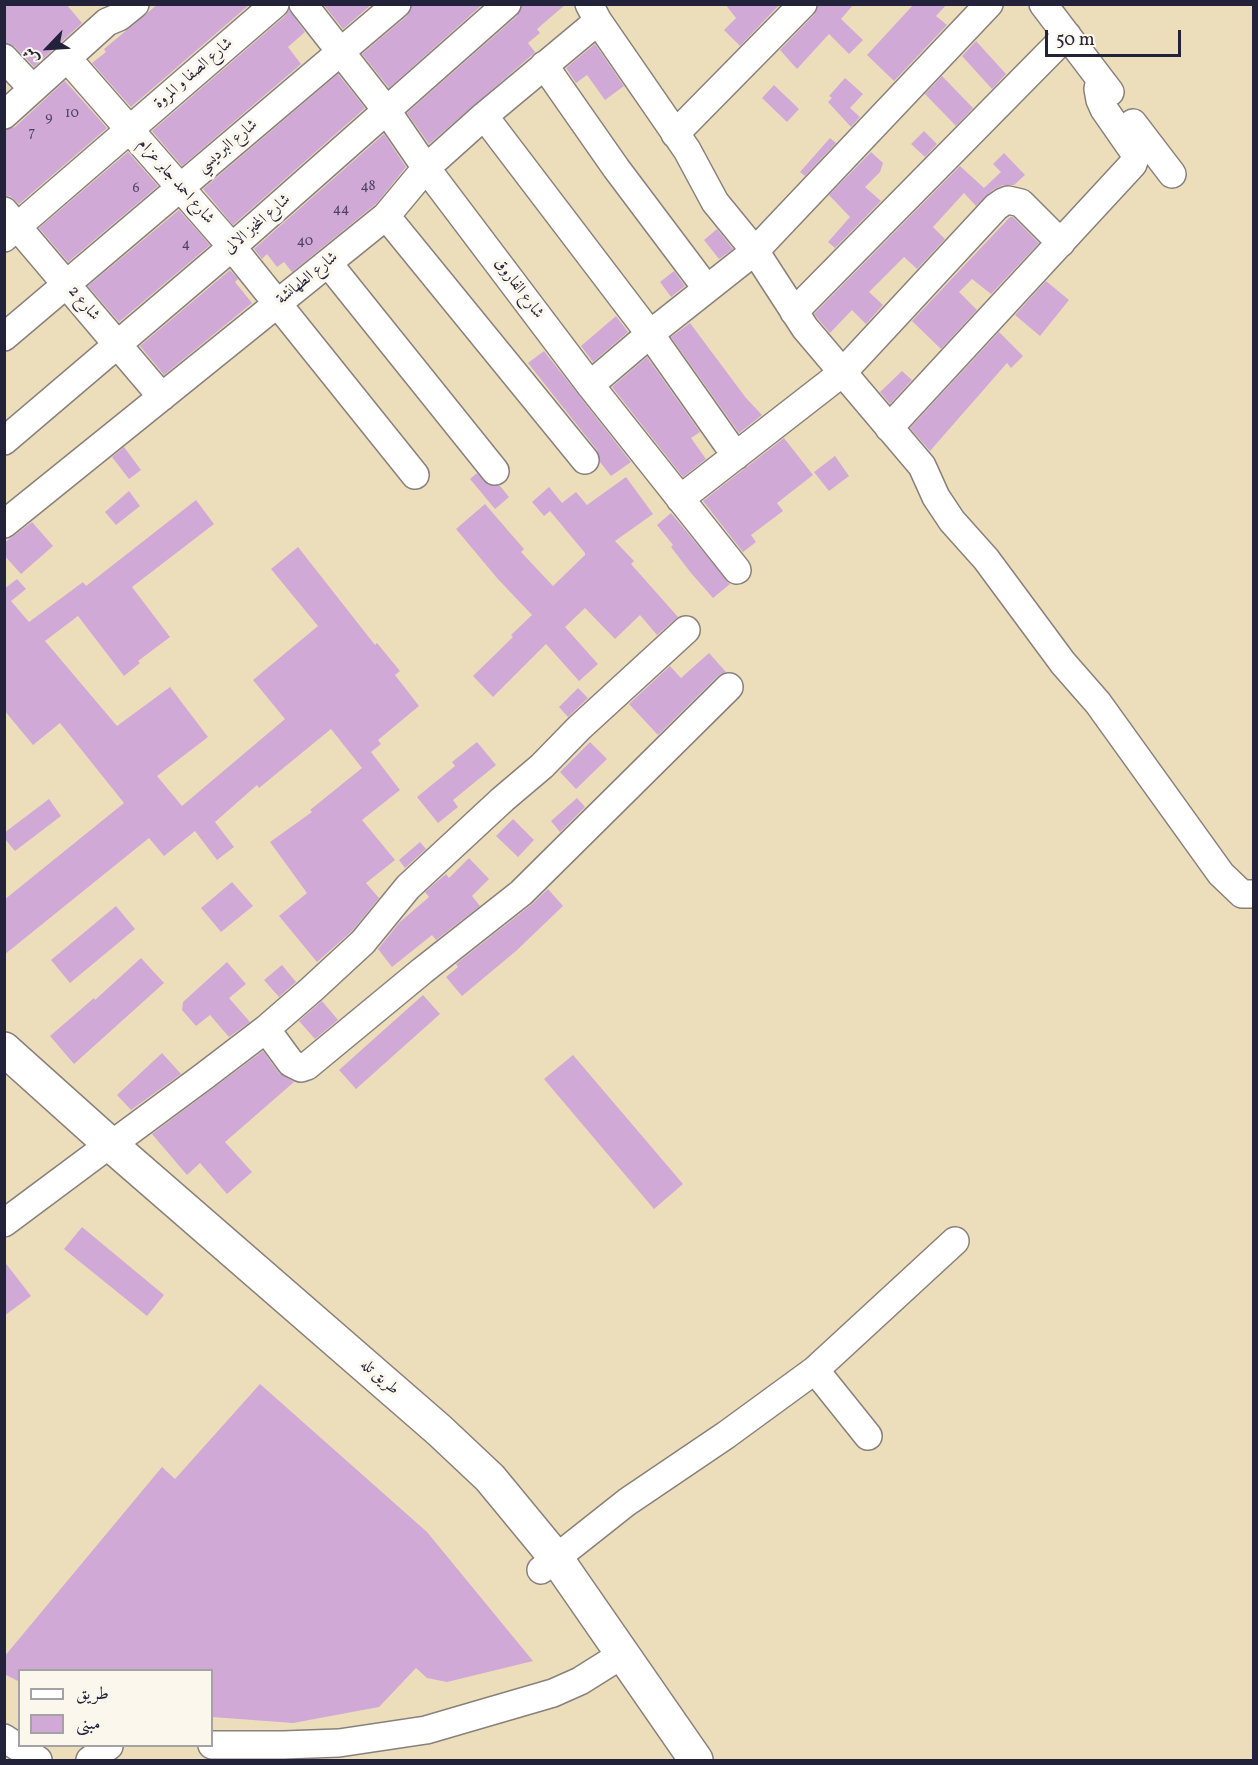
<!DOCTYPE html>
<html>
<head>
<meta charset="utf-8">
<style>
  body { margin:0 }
  #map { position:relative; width:1258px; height:1765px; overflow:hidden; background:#eddebb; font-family:Vollkorn,Amiri,serif }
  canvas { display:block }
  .frame { position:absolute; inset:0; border:6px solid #22223b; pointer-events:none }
  .legend { position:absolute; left:18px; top:1669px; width:195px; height:78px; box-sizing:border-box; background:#fbf7ec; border:2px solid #a4a2a5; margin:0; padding:8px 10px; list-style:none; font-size:18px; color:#22223b }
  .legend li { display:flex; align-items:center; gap:12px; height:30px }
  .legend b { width:30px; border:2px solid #a4a2a5 }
  .north { position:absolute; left:18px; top:18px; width:60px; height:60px; -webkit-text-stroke:4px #fbf7ec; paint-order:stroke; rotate:245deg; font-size:16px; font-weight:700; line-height:24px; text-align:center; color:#22223b }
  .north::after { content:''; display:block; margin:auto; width:21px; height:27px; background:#22223b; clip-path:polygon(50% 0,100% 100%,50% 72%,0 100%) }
  .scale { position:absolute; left:1045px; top:30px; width:136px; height:27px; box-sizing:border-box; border:3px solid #22223b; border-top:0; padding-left:8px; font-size:18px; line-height:21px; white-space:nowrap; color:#22223b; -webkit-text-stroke:4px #fbf7ec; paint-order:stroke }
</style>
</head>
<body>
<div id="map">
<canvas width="1258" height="1765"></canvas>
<div class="frame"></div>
<ul class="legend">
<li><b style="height:8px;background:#fff"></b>طريق</li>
<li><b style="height:16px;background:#d0a9d7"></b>مبنى</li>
</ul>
<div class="north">ش</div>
<div class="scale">50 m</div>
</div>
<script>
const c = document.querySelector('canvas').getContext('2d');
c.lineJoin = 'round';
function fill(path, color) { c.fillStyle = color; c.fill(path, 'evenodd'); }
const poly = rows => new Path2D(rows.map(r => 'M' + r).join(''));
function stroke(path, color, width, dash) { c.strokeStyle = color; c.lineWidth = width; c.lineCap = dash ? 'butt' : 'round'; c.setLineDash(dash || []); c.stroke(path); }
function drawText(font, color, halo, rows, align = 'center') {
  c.font = font + ' Vollkorn,Amiri,serif'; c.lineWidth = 6; c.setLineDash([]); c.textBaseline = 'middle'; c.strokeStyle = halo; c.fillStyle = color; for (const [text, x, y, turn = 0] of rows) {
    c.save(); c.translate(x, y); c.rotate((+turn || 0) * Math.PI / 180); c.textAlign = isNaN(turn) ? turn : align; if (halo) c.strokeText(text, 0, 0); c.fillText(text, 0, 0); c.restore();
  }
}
fill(poly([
  [4,4,66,4,82,23,34,67,15,47,4,43],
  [158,4,250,4,131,107,92,63,106,52,104,49],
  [323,4,372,4,343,29],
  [412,4,483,4,389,88,362,54,407,16],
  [522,4,566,4,537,29,540,33,528,43,535,52,532,55,429,144,407,113,517,16],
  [725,4,780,4,740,46,724,30,736,18],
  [818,4,854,4,841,19,863,40,849,54,829,34,797,69,780,50,814,15],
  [914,4,947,4,936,16,947,25,894,81,867,55],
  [289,10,305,32,288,47,301,64,182,166,152,131,285,16],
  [976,41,1006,74,992,89,962,56],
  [595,44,624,86,605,100,587,75,576,83,566,68],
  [338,74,365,108,233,225,203,189],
  [942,76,973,108,956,126,925,94],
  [845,78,863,94,850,108,860,117,851,127,828,102,832,98,829,96],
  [65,81,107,128,19,204,10,196,4,196,4,130,15,127],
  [774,85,799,109,787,122,762,98],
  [924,131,937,144,925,157,911,144],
  [384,134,406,167,377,203,292,272,284,262,277,267,267,254,262,259,254,249],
  [830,138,836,143,805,176,800,172],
  [128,152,158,186,68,262,39,228],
  [871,152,883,163,880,172,865,187,881,201,835,248,828,242,850,217,829,195],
  [1004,153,1025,175,1014,185,1003,185,994,189,976,206,964,193,933,227,945,239,917,269,904,257,869,292,883,305,866,324,852,310,830,333,814,314,960,166,984,188,1001,172,993,164],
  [179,210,210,245,119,322,88,286],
  [1010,217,1013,217,1039,243,991,294,972,279,959,292,977,310,941,349,912,321],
  [717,229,733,249,719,259,704,240],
  [230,270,238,279,235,282,252,303,164,375,140,346],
  [674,271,685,286,671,297,660,282],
  [1046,281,1069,300,1040,336,1015,315],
  [616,316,628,332,593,362,581,346],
  [690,323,746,398,762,415,739,433,671,337],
  [999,332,1023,356,1011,368,1007,363,930,451,910,428],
  [544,351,631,462,611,476,600,462,597,450,528,363],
  [647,357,700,432,691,438,706,459,683,477,612,387],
  [902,371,912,380,890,404,880,392],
  [784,438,813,475,777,503,783,511,751,535,756,542,743,552,703,501],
  [124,447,141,470,129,479,112,457],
  [835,456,849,476,829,491,814,472],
  [477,473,489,485,500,486,509,497,495,509,470,479],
  [626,477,653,514,615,541,634,561,631,564,678,617,657,635,640,615,615,639,585,608,565,627,598,664,579,681,546,644,493,697,473,676,513,637,511,635,532,615,497,578,456,529,485,504,524,549,521,552,553,586,585,555,585,553,550,511,544,516,532,502,549,487,562,503,576,492,587,505],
  [129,491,140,506,116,525,105,512],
  [196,500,214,524,132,587,170,637,138,661,140,663,124,676,78,616,45,641,117,726,170,687,208,737,157,776,182,806,285,719,253,680,318,626,271,569,298,547,375,645,377,643,400,671,395,675,419,706,378,740,381,744,371,752,400,790,362,820,395,860,366,883,379,898,352,931,317,962,279,916,307,893,270,842,312,812,310,810,362,768,331,729,259,788,257,785,215,822,234,847,217,860,195,831,164,856,149,838,4,955,4,900,124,803,60,723,33,745,4,710,4,589,17,579,26,589,11,601,29,622,83,582,86,586],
  [671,513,730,584,713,598,691,573,671,547,673,545,657,525],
  [32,522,53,546,21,574,4,555,4,543],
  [709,653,726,672,718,676,658,735,629,704,670,666,681,678],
  [578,688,588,698,568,717,559,707],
  [477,742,496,765,453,800,458,807,438,823,417,797,455,766,452,762],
  [590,742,607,759,576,789,560,772],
  [577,798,585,807,560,832,551,821],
  [49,799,61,816,15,851,4,838,4,833],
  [513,819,534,840,518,857,496,836],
  [420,842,426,849,405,868,399,860],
  [469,858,489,879,472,896,480,906,436,940,432,935,392,967,378,949,400,922,429,897,425,892,446,874,449,878],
  [232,882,253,906,221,932,201,908],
  [548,889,563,906,516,951,462,996,446,977,458,967,456,964,531,905],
  [116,906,135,929,70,983,51,960],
  [141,958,164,983,74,1064,50,1036,94,998,95,1000],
  [227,962,246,984,229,998,250,1022,229,1037,210,1015,196,1026,182,1010,183,1002],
  [282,965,296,982,279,997,264,980],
  [423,995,440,1014,356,1089,339,1070],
  [322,1001,338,1020,315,1039,299,1021],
  [263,1051,279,1073,294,1082,225,1142,252,1172,227,1194,200,1163,187,1175,152,1134],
  [162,1053,181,1074,131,1110,117,1095],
  [573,1055,683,1184,654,1209,544,1079],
  [82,1227,164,1295,147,1316,64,1249],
  [4,1261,31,1296,4,1316],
  [260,1384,427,1532,533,1661,447,1682,427,1678,416,1668,379,1707,293,1723,212,1717,212,1671,20,1671,20,1682,4,1674,4,1657,162,1467,175,1479]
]), '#d0a9d7');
const minor = poly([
  [303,4,387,111,426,168,590,385,737,570],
  [589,4,598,21,687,150,715,202,755,251,805,328,922,466,936,497,952,521,986,559,1063,663,1098,703,1221,874,1242,894,1254,894],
  [1043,4,1110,92],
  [4,58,33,89],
  [67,58,232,247,415,475],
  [544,65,616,168,707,289],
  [4,115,107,22,119,17,135,4],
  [484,116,650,334,736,456],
  [1133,123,1172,174],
  [675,134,803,4],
  [4,211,162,397],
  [386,216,585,460],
  [4,238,275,4],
  [328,263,495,471],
  [794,312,1067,35],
  [4,337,397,4],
  [590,385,650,334,755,251,989,4],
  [889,428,1133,164,1136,155,1104,109,1100,100,1098,89,1100,79],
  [4,441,232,247,507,4],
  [680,499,842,373,996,207,1003,202,1008,200,1021,203,1061,243],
  [4,524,386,216,426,168,484,116,598,21],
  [266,1029,291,1063,301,1068,307,1066,422,971,521,893,729,687],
  [111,1145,203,1077,266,1029,311,990,363,942,408,887,503,799,542,766,579,728,686,630],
  [4,1223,98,1153],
  [815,1370,868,1436],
  [541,1570,627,1502,726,1435,815,1370,955,1241],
  [4,1738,38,1760],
  [212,1745,284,1745,339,1743,426,1730,553,1693,580,1681,623,1654],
  [90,1760,109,1746]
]);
const major = poly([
  [4,1049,111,1145,439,1430,490,1478,556,1558,696,1760]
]);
stroke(minor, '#88807b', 30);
stroke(major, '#88807b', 36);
stroke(minor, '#fff', 27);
stroke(major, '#fff', 33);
drawText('14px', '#4e4462', null, [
  ["10",72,114],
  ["9",49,118],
  ["7",32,133],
  ["48",368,187],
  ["6",136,189],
  ["44",341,210],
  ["40",305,242],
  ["4",186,245]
]);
drawText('16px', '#22223b', '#fbf7ec', [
  ["شارع الصفا و المروة",194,74,-41],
  ["شارع البرديسي",228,147,-40],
  ["شارع احمد جابر عزام",175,182,49],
  ["شارع المخبز الالى",258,225,-41],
  ["شارع الطهانشة",308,279,-39],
  ["شارع الفاروق",518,289,53],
  ["شارع 2",83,304,50],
  ["طريق تله",379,1378,41]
]);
</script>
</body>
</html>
